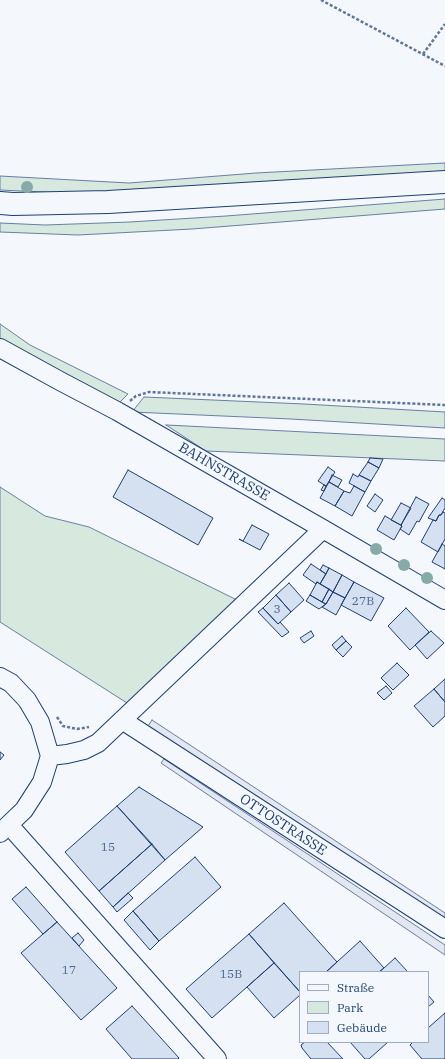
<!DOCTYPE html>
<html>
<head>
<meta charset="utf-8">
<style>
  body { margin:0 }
  #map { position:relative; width:445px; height:1059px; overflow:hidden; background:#f4f7fb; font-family:"IBM Plex Serif",serif }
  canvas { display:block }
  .legend { position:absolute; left:299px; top:971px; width:130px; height:72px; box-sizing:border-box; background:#f4f7fb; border:1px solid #9eadc5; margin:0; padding:5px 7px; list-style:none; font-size:12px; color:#1d3f73 }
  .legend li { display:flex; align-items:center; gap:8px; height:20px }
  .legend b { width:20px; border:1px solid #9eadc5 }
</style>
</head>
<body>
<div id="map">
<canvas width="445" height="1059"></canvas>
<ul class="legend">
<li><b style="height:5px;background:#f4f7fb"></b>Straße</li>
<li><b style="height:11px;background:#d7e8df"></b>Park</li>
<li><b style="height:11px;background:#d5e0f0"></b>Gebäude</li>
</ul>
</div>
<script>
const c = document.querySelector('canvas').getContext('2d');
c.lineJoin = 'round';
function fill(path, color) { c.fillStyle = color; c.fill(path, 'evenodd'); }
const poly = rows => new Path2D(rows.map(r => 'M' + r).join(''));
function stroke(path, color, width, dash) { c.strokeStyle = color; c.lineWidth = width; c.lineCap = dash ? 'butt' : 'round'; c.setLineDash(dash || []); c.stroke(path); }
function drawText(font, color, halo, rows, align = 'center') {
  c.font = font + ' "IBM Plex Serif",serif'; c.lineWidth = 3; c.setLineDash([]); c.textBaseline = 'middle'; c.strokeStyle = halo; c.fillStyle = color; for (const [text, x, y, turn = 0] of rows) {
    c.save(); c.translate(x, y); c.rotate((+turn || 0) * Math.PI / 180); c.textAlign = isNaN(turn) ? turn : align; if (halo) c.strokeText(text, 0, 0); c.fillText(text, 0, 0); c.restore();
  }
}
const green = poly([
  [445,163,445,174,277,186,65,193,0,190,0,176,129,183,256,173,445,163],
  [445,199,445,209,192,229,78,235,0,232,0,223,45,225,130,222,226,216,445,199],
  [0,324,30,345,128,394,118,404,8,344,0,339,0,324],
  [144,397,304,404,445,412,445,428,291,419,132,412,144,397],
  [166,425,445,439,445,461,206,451,166,425],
  [0,487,45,516,89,527,237,600,127,703,0,622,0,487]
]);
fill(green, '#d7e8df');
stroke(green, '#687fa3', 1);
const parking = poly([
  [152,720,445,913,445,926,146,729,152,720],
  [164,759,445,945,445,955,161,763,164,759]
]);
fill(parking, '#e3e8f0');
stroke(parking, '#687fa3', 1);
const building = poly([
  [370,458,383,459,379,468,368,462,370,458],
  [368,462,379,468,371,481,359,475,368,462],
  [328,467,335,472,326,486,318,481,328,467],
  [128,470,213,518,198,545,113,497,128,470],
  [353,474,358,477,359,475,371,481,365,492,349,483,353,474],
  [332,475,342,480,338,487,329,482,332,475],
  [329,482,344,491,335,506,320,498,329,482],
  [324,485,326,486,324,491,321,490,324,485],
  [354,486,365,492,352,516,335,506,344,491,350,493,354,486],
  [375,494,383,500,375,512,367,506,375,494],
  [416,497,429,504,419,522,417,521,409,535,400,529,402,526,401,525,416,497],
  [442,498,445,500,445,508,441,515,439,515,436,521,428,518,442,498],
  [401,503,411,508,401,525,391,520,401,503],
  [443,512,445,513,445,539,438,552,421,542,433,520,436,521,439,515,441,515,443,512],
  [385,516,402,526,394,540,377,530,385,516],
  [252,525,269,534,260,550,239,539,243,541,252,525],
  [442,544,445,546,445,569,432,562,442,544],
  [311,564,326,574,320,584,317,582,316,584,303,575,311,564],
  [323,565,329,568,326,574,320,570,323,565],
  [329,568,342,575,333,592,320,584,329,568],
  [342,575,354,582,345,598,333,592,342,575],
  [317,582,329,589,322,602,310,595,317,582],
  [354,582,384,598,371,621,341,605,354,582],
  [289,583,304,600,291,612,276,595,289,583],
  [329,589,333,592,326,604,322,602,329,589],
  [333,592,345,598,336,615,322,607,326,604,333,592],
  [276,595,291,612,278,624,263,608,276,595],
  [310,595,322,602,326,604,319,609,306,601,310,595],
  [263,608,278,624,280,622,289,632,282,637,258,612,263,608],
  [406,608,429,632,410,650,388,626,406,608],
  [311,631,314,636,304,643,300,638,311,631],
  [431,631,444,643,427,659,415,645,431,631],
  [342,636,346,641,336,650,332,645,342,636],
  [346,641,352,647,343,657,336,650,346,641],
  [397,663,409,675,393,690,381,678,397,663],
  [445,679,445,702,434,689,445,679],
  [386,686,392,693,384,700,377,693,386,686],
  [434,689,445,702,445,716,433,727,414,706,434,689],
  [0,752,4,755,0,760,0,752],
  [139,787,203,827,165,860,117,806,139,787],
  [117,806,152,844,99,891,65,852,117,806],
  [152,844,165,860,113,907,99,891,152,844],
  [195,857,221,887,159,941,133,911,195,857],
  [26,887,57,922,43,934,12,899,26,887],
  [128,893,133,898,117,912,113,907,128,893],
  [284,903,337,962,326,972,300,972,300,992,249,934,284,903],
  [133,911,159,941,150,950,124,920,133,911],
  [57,922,117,988,81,1020,21,953,57,922],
  [78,933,84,940,79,946,72,938,78,933],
  [249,934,274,963,212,1018,186,989,249,934],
  [360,941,384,968,379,972,326,972,360,941],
  [395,958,408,972,379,972,384,968,395,958],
  [274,963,300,992,300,995,274,1018,247,987,274,963],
  [428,995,434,1002,428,1007,428,995],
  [132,1006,179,1058,178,1059,132,1059,106,1029,132,1006],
  [445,1013,445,1059,422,1059,410,1045,413,1042,428,1042,428,1028,445,1013],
  [305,1042,327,1042,343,1059,311,1059,302,1048,301,1045,305,1042],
  [350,1042,388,1042,369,1059,365,1059,350,1042]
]);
fill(building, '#d5e0f0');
stroke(building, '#1d3f73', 1);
const minor = poly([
  [0,348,60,381,117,411,323,529,445,600],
  [0,677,11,683,27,700,40,722,50,756],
  [122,720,445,929],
  [9,825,217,1059],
  [0,833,24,810,42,782,50,756,67,754,84,750,98,743,323,529]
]);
const major = poly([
  [0,203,13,204,108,202,445,182]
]);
stroke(minor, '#1d3f73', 20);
stroke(major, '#1d3f73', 24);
stroke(poly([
  [321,0,445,66],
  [423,54,445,24],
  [130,401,136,396,149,392,445,405],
  [57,717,63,726,77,729,89,727]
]), '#5e769c', 2.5, [3, 2]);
stroke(minor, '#f4f7fb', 18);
stroke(major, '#f4f7fb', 22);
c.fillStyle = '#86aba6';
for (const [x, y] of [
  [27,187],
  [376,549],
  [404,565],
  [427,578]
]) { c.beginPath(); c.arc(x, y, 6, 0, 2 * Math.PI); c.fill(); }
drawText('12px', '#4b6792', null, [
  ["27B",363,602],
  ["3",277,610],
  ["15",108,848],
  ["17",69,971],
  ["15B",231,975]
]);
drawText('14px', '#1d3f73', '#f4f7fb', [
  ["BAHNSTRASSE",224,472,30],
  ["OTTOSTRASSE",283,825,33]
]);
</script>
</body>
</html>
